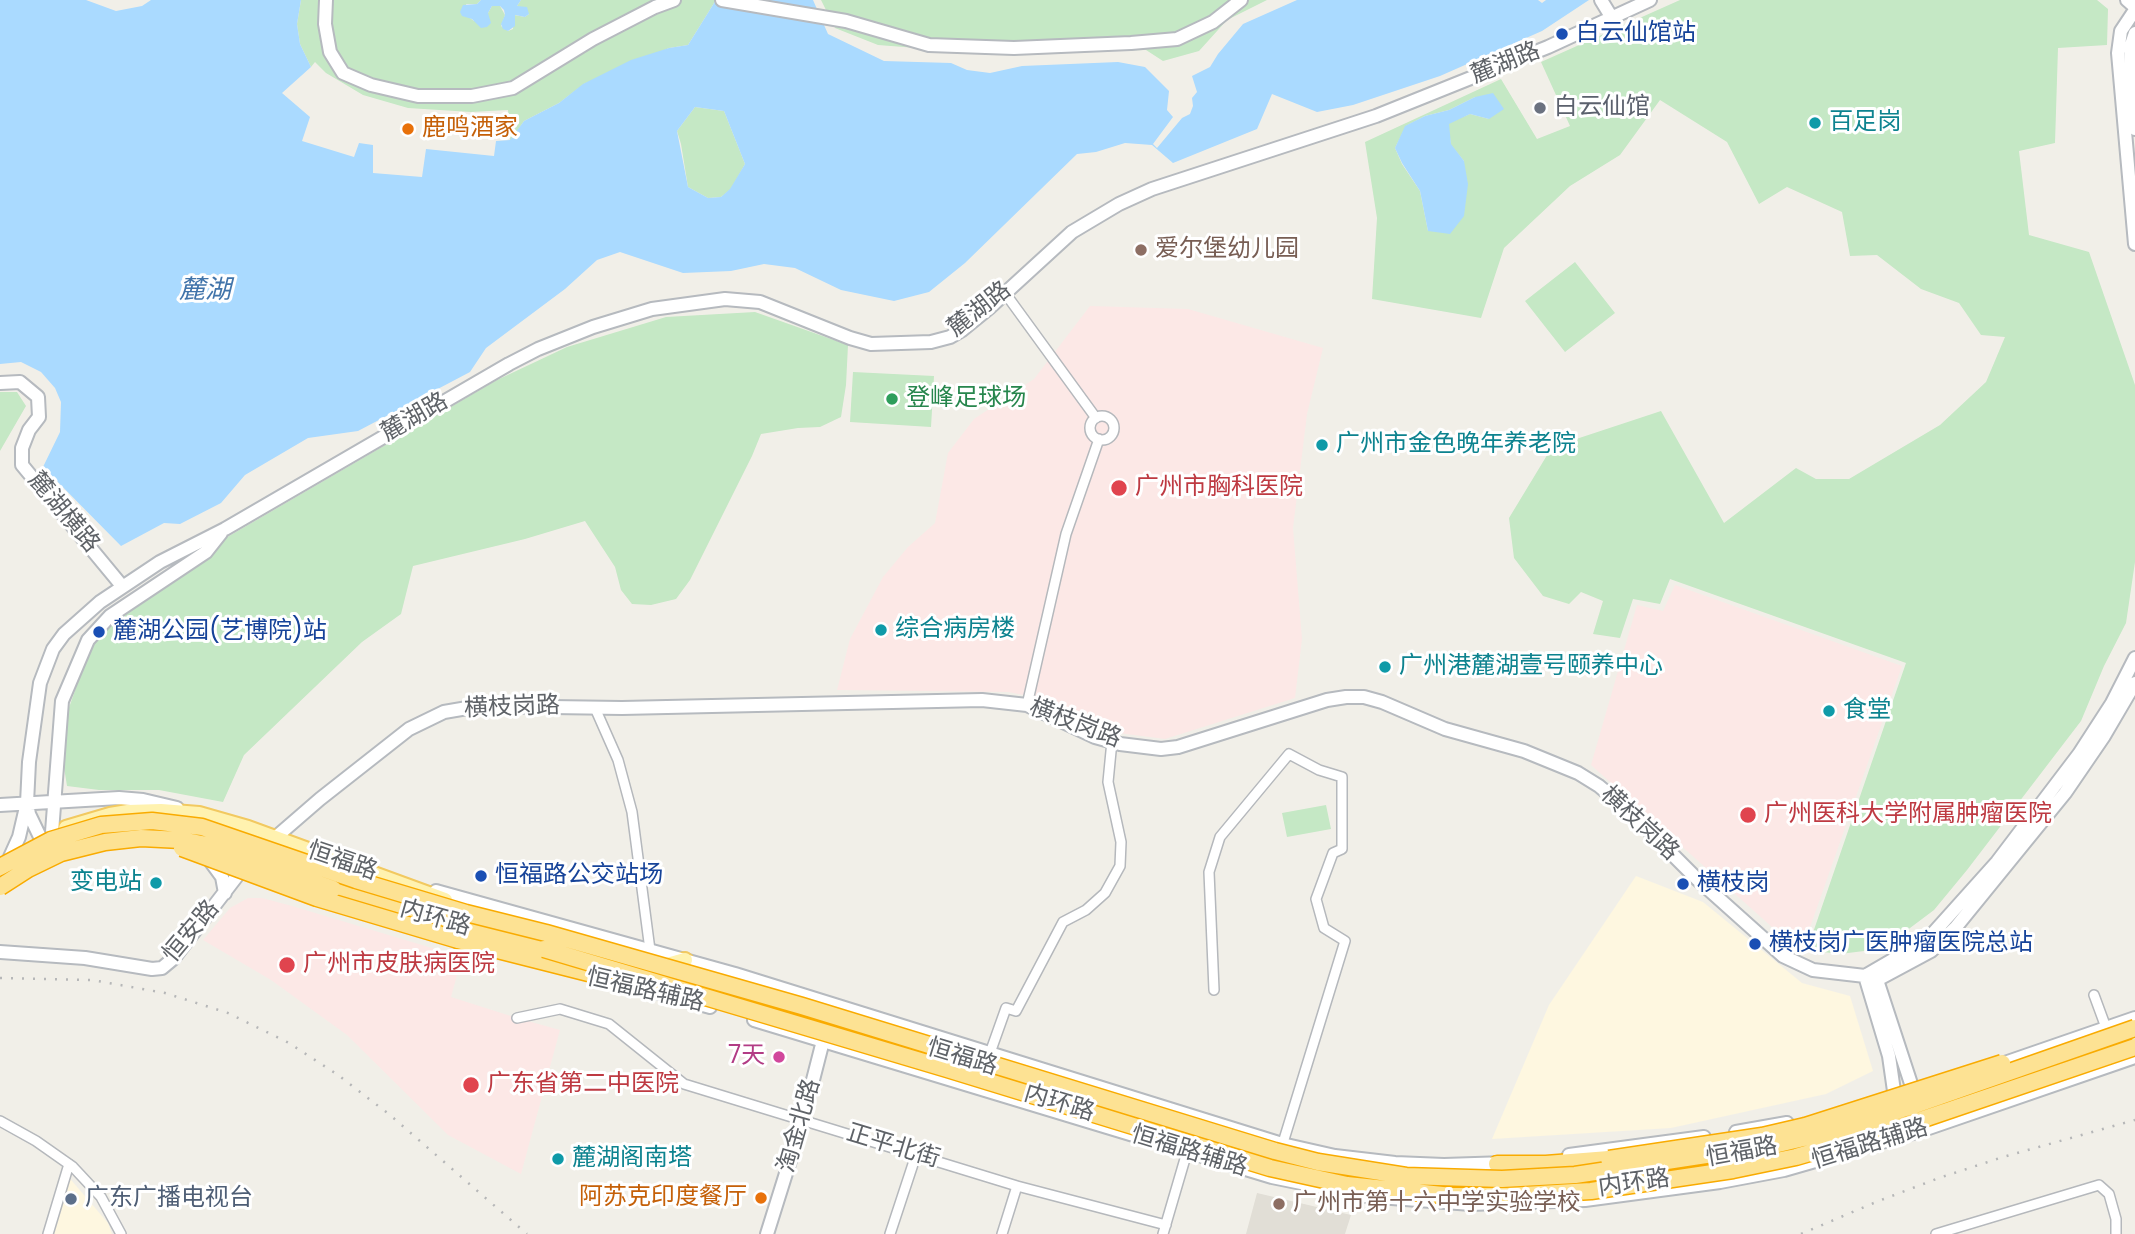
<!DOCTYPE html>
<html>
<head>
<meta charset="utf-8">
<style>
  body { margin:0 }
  canvas { display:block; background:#f1efe8 }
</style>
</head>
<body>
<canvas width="2135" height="1234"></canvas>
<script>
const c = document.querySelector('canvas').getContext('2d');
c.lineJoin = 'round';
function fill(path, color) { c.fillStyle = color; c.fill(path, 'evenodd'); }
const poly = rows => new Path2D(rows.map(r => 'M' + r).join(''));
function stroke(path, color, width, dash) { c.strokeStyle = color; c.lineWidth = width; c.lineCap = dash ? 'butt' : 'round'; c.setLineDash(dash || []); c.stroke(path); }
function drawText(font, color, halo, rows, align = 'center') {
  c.font = font + ' Poppins,"Noto Sans SC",sans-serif'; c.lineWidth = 6; c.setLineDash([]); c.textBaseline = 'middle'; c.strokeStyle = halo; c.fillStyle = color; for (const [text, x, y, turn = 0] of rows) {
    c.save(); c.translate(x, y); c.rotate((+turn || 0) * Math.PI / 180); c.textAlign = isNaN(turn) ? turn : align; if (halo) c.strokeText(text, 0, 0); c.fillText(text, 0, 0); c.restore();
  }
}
fill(poly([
  [1636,876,1703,902,1802,983,1850,996,1873,1071,1826,1094,1671,1128,1492,1139,1549,1005],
  [66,1174,108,1223,112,1234,45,1234]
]), '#fef7e0');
fill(poly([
  [1257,1193,1351,1215,1345,1234,1246,1234]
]), '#e1ded6');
fill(poly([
  [1090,306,1188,309,1323,348,1307,414,1293,528,1302,639,1295,698,1165,739,1103,731,1039,698,1008,692,837,690,850,639,883,577,908,547,935,523,948,453,974,419,1034,379],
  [1675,585,1902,666,1801,953,1591,765,1637,605,1663,611],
  [248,898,262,898,292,906,462,957,451,997,517,1018,560,1030,521,1174,448,1135,347,1035,271,980,203,940,230,908]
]), '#fce8e6');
fill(poly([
  [301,0,481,0,477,4,466,4,470,18,474,21,488,13,492,6,500,6,505,15,501,26,508,31,513,29,514,15,525,17,529,14,517,6,521,0,716,0,688,45,669,48,584,84,559,103,524,121,510,141,508,110,471,112,408,108,363,95,326,73,315,62,311,67,300,44,297,24],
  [821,0,1267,0,1227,20,1199,51,1163,61,1146,50,981,53,878,45,835,28],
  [1680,0,2097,0,2108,9,2107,45,2058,48,2055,143,2019,151,2029,235,2089,252,2135,385,2135,562,2126,623,2104,666,2081,721,1967,870,1934,910,1902,934,1872,950,1840,954,1807,950,1906,663,1670,579,1660,604,1633,599,1620,638,1593,634,1603,601,1581,592,1569,604,1543,596,1514,558,1509,518,1552,447,1661,411,1724,523,1796,468,1816,479,1849,479,1940,425,1986,382,2005,337,1981,335,1959,303,1921,289,1877,255,1850,256,1842,212,1787,187,1759,204,1727,142,1660,100,1620,155,1570,186,1504,248,1481,318,1372,299,1377,218,1365,142,1501,79,1537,139,1570,126,1541,62],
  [1475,97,1489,119,1470,114,1448,123,1451,145,1464,161,1428,231,1420,191,1402,164,1395,148,1406,126,1425,116,1449,110],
  [695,107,724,111,745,164,731,189,721,197,708,198,688,187,681,144,677,131],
  [1575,262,1615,313,1565,352,1525,301],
  [755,312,848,345,846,385,841,417,820,427,798,428,761,434,752,456,690,580,676,599,651,605,632,604,621,590,615,567,585,521,525,539,413,566,401,614,362,642,244,755,223,802,159,790,99,790,67,786,63,761,65,719,91,645,121,604,193,557,497,380,567,347,666,317],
  [853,372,934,376,931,427,850,422],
  [0,392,17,392,26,406,0,451],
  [1326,805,1331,829,1287,837,1282,813]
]), '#c5e8c5');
fill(poly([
  [0,0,86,0,116,11,142,6,151,0,301,0,297,24,300,44,311,67,282,93,310,117,302,141,354,157,359,143,373,145,373,173,422,177,426,149,494,156,496,141,510,140,524,121,559,103,583,84,631,60,669,48,688,45,716,0,813,0,828,34,884,61,951,63,967,70,990,73,1022,66,1118,62,1145,67,1169,91,1167,110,1173,117,1153,144,1157,148,1182,118,1190,114,1193,106,1192,98,1197,92,1192,76,1210,67,1218,54,1243,24,1297,0,1538,0,1542,3,1546,0,1589,0,1542,31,1440,76,1353,105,1317,112,1272,94,1257,129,1173,163,1152,145,1125,143,1096,152,1077,154,965,263,929,292,894,301,841,290,795,268,764,264,731,271,683,273,620,252,597,260,565,289,486,348,470,372,358,431,308,438,245,475,221,503,180,524,164,523,121,546,43,467,60,432,61,402,55,388,41,372,21,362,0,364],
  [695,107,724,111,745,164,730,189,721,197,708,198,688,187,677,131],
  [481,0,521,0,517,6,527,7,529,14,525,17,515,15,515,26,508,31,503,29,501,24,505,15,504,10,500,6,492,6,488,13,491,23,487,27,481,28,472,19,462,16,460,12,463,5,477,4],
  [1493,93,1504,109,1489,119,1470,114,1449,124,1451,144,1464,161,1468,184,1464,216,1450,234,1428,231,1420,191,1402,163,1395,148,1405,126,1425,116,1449,110,1475,97]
]), '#aadaff');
const street = poly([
  [1005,293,1096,418],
  '1090 428a12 12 0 1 1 24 0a12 12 0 1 1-24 0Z',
  [1027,705,1066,534,1099,439],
  [595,708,618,760,632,812,650,950],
  [1214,990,1209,872,1220,837,1289,754,1319,770,1342,777,1342,849,1333,853,1316,899,1324,928,1345,941,1274,1172],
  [2094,995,2108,1033],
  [517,1018,560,1009,609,1024,684,1084,1017,1186,1166,1225],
  [990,1053,1006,1008,1016,1011,1063,922,1086,910,1105,893,1120,866,1121,842,1108,782,1112,741],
  [0,1121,36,1141,73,1167,101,1197,121,1234],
  [48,1234,69,1164],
  [890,1234,916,1155],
  [1002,1234,1017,1186],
  [1163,1234,1187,1152],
  [1936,1234,2099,1185,2109,1194,2116,1219,2116,1234]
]);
const secondary = poly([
  [326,0,325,24,330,52,343,73,371,85,418,96,472,96,513,88,593,39,655,7,674,0],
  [722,0,846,21,929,45,1014,48,1131,43,1177,39,1213,22,1241,0],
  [1601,0,1612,18],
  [2127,0,2135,7],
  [2135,10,2121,31,2118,53,2135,244],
  [2135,33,2130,48,2135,129],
  [0,383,20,382,38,397,39,417,29,430,22,448,22,465,122,586],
  [0,805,119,798,143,800,177,808],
  [268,844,320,799,409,729,444,712,479,706,622,708,982,700,1027,705,1095,737,1120,744,1161,749,1178,747,1327,700,1346,697,1364,697,1382,702,1445,729,1524,751,1578,773,1599,786,1632,814,1697,879,1783,956,1813,970,1865,976,1877,980,1931,951,1956,927,2065,793,2104,736,2135,683],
  [51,845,62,701,88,640,110,616,206,552,221,533],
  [51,849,41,839,29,814,27,803,29,762,40,683,53,649,64,634,100,602,160,562,225,529,509,364,538,349,593,327,652,309,725,299,760,302,850,338,871,344,931,342,950,337,962,330,989,308,1072,232,1119,204,1152,189,1376,116,1548,47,1650,0],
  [10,857,19,837,26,807],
  [211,862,222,877,225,893],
  [436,891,735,974,1282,1144,1335,1156,1395,1163,1444,1165,1506,1163],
  [0,952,85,958,152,969,162,968,174,958,247,863],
  [1865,976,1927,940,1997,862,2079,754,2112,703,2135,658],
  [1865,976,1889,1056,1896,1105],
  [613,980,710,1007],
  [1877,980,1916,1099],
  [754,1020,1272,1177,1365,1196,1471,1204,1585,1200,1720,1182,1784,1170,1923,1130,2135,1057],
  [1996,1066,2135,1018],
  [1736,1132,1787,1123],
  [1569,1155,1704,1137],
  [767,1234,803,1119,825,1033]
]);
const primary = poly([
  [66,828,110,815,128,812,161,811,199,814,248,828,445,900],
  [131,829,184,832,218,841],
  [660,967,685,960]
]);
const highway = poly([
  [333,889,544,949],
  [458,940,620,981],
  [1497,1164,1546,1164,1609,1159]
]);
stroke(street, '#b5b8bc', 12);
stroke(secondary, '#b6babf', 16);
stroke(primary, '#f2c960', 18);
stroke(highway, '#f9ab00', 19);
stroke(street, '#fff', 9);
stroke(secondary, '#fff', 12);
stroke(primary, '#fff2af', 14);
stroke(highway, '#fde293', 16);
stroke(poly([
  [0,978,92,980,165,993,228,1013,289,1043,338,1075,390,1115,527,1234],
  [1801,1234,1876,1202,1939,1178,2003,1157,2135,1120]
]), '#b6b7b8', 2.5, [2, 9]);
const highwayBridge = poly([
  [182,848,317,898,458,940],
  [0,867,51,840,101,825,152,821,202,827,356,880,466,913,546,933,802,1006,1275,1151,1318,1162,1406,1176,1502,1179,1575,1175,1778,1144,1829,1132,1915,1105,2135,1028],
  [0,887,28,869,61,853,105,842,141,838,181,840,207,845,333,889],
  [544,949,947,1069,1270,1168,1347,1185,1452,1196,1507,1196,1591,1191,1733,1170,1796,1157,1906,1125,2135,1047],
  [1609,1159,1762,1136,1805,1126,2002,1063]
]);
stroke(highwayBridge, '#f9ab00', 19, []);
stroke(highwayBridge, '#fde293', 16);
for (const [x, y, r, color] of [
  [1562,34,7,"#1a4fb4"],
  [1540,108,7,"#6b7280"],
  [1815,123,7,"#0f9aa8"],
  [408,129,7,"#e8710a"],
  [1141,250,7,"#8d6e63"],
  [892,399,7,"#2e9e5b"],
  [1322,445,7,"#0f9aa8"],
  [1119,488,9,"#e0444e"],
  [881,630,7,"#0f9aa8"],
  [99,632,7,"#1a4fb4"],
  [1385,667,7,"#0f9aa8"],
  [1829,711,7,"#0f9aa8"],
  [1748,815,9,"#e0444e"],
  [481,876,7,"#1a4fb4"],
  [156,883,7,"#0f9aa8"],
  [1683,884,7,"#1a4fb4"],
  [1755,944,7,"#1a4fb4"],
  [287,965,9,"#e0444e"],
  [779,1057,7,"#d1479c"],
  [471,1085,9,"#e0444e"],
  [558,1159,7,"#0f9aa8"],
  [761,1198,7,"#e8710a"],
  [71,1199,7,"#5c6f8a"],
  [1279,1204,7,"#8d6e63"]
]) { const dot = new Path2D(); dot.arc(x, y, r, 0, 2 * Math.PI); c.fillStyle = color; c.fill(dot); stroke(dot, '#fff', 2.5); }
drawText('24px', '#164399', '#fff', [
  ["白云仙馆站",1576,34],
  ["麓湖公园(艺博院)站",113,632],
  ["恒福路公交站场",495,876],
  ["横枝岗",1697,884],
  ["横枝岗广医肿瘤医院总站",1769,944]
], 'left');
drawText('24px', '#5f6368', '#fff', [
  ["麓湖路",1506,64,-22],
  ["麓湖路",980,310,-38],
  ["麓湖路",415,418,-30],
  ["麓湖横路",63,513,50],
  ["横枝岗路",512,708,-2],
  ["横枝岗路",1075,724,21],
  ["横枝岗路",1639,824,43],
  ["恒福路",342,862,19],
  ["内环路",435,919,16],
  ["恒安路",192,932,-50],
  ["恒福路辅路",645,991,13],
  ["恒福路",962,1058,17],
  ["内环路",1059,1104,17],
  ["淘金北路",800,1126,-74],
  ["恒福路辅路",1870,1145,-17],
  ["正平北街",893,1147,17],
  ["恒福路辅路",1189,1152,17],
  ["恒福路",1742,1153,-10],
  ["内环路",1634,1184,-8]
]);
drawText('24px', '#5b616d', '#fff', [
  ["白云仙馆",1554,108]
], 'left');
drawText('24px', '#0d838f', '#fff', [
  ["百足岗",1829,123],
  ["广州市金色晚年养老院",1336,445],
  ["综合病房楼",895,630],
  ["广州港麓湖壹号颐养中心",1399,667],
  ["食堂",1843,711],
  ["变电站",142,883,"right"],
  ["麓湖阁南塔",572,1159]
], 'left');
drawText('24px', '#c56008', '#fff', [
  ["鹿鸣酒家",422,129],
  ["阿苏克印度餐厅",747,1198,"right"]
], 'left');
drawText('24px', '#785e54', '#fff', [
  ["爱尔堡幼儿园",1155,250],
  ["广州市第十六中学实验学校",1293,1204]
], 'left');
drawText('24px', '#27864d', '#fff', [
  ["登峰足球场",906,399]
], 'left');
drawText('24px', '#be3a42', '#fff', [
  ["广州市胸科医院",1135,488],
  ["广州医科大学附属肿瘤医院",1764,815],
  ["广州市皮肤病医院",303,965],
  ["广东省第二中医院",487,1085]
], 'left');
drawText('24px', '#b23c85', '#fff', [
  ["7天",765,1057]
], 'right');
drawText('24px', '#4e5e75', '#fff', [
  ["广东广播电视台",85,1199]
], 'left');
drawText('italic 26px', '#4174aa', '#fff', [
  ["麓湖",205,291]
]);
</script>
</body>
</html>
